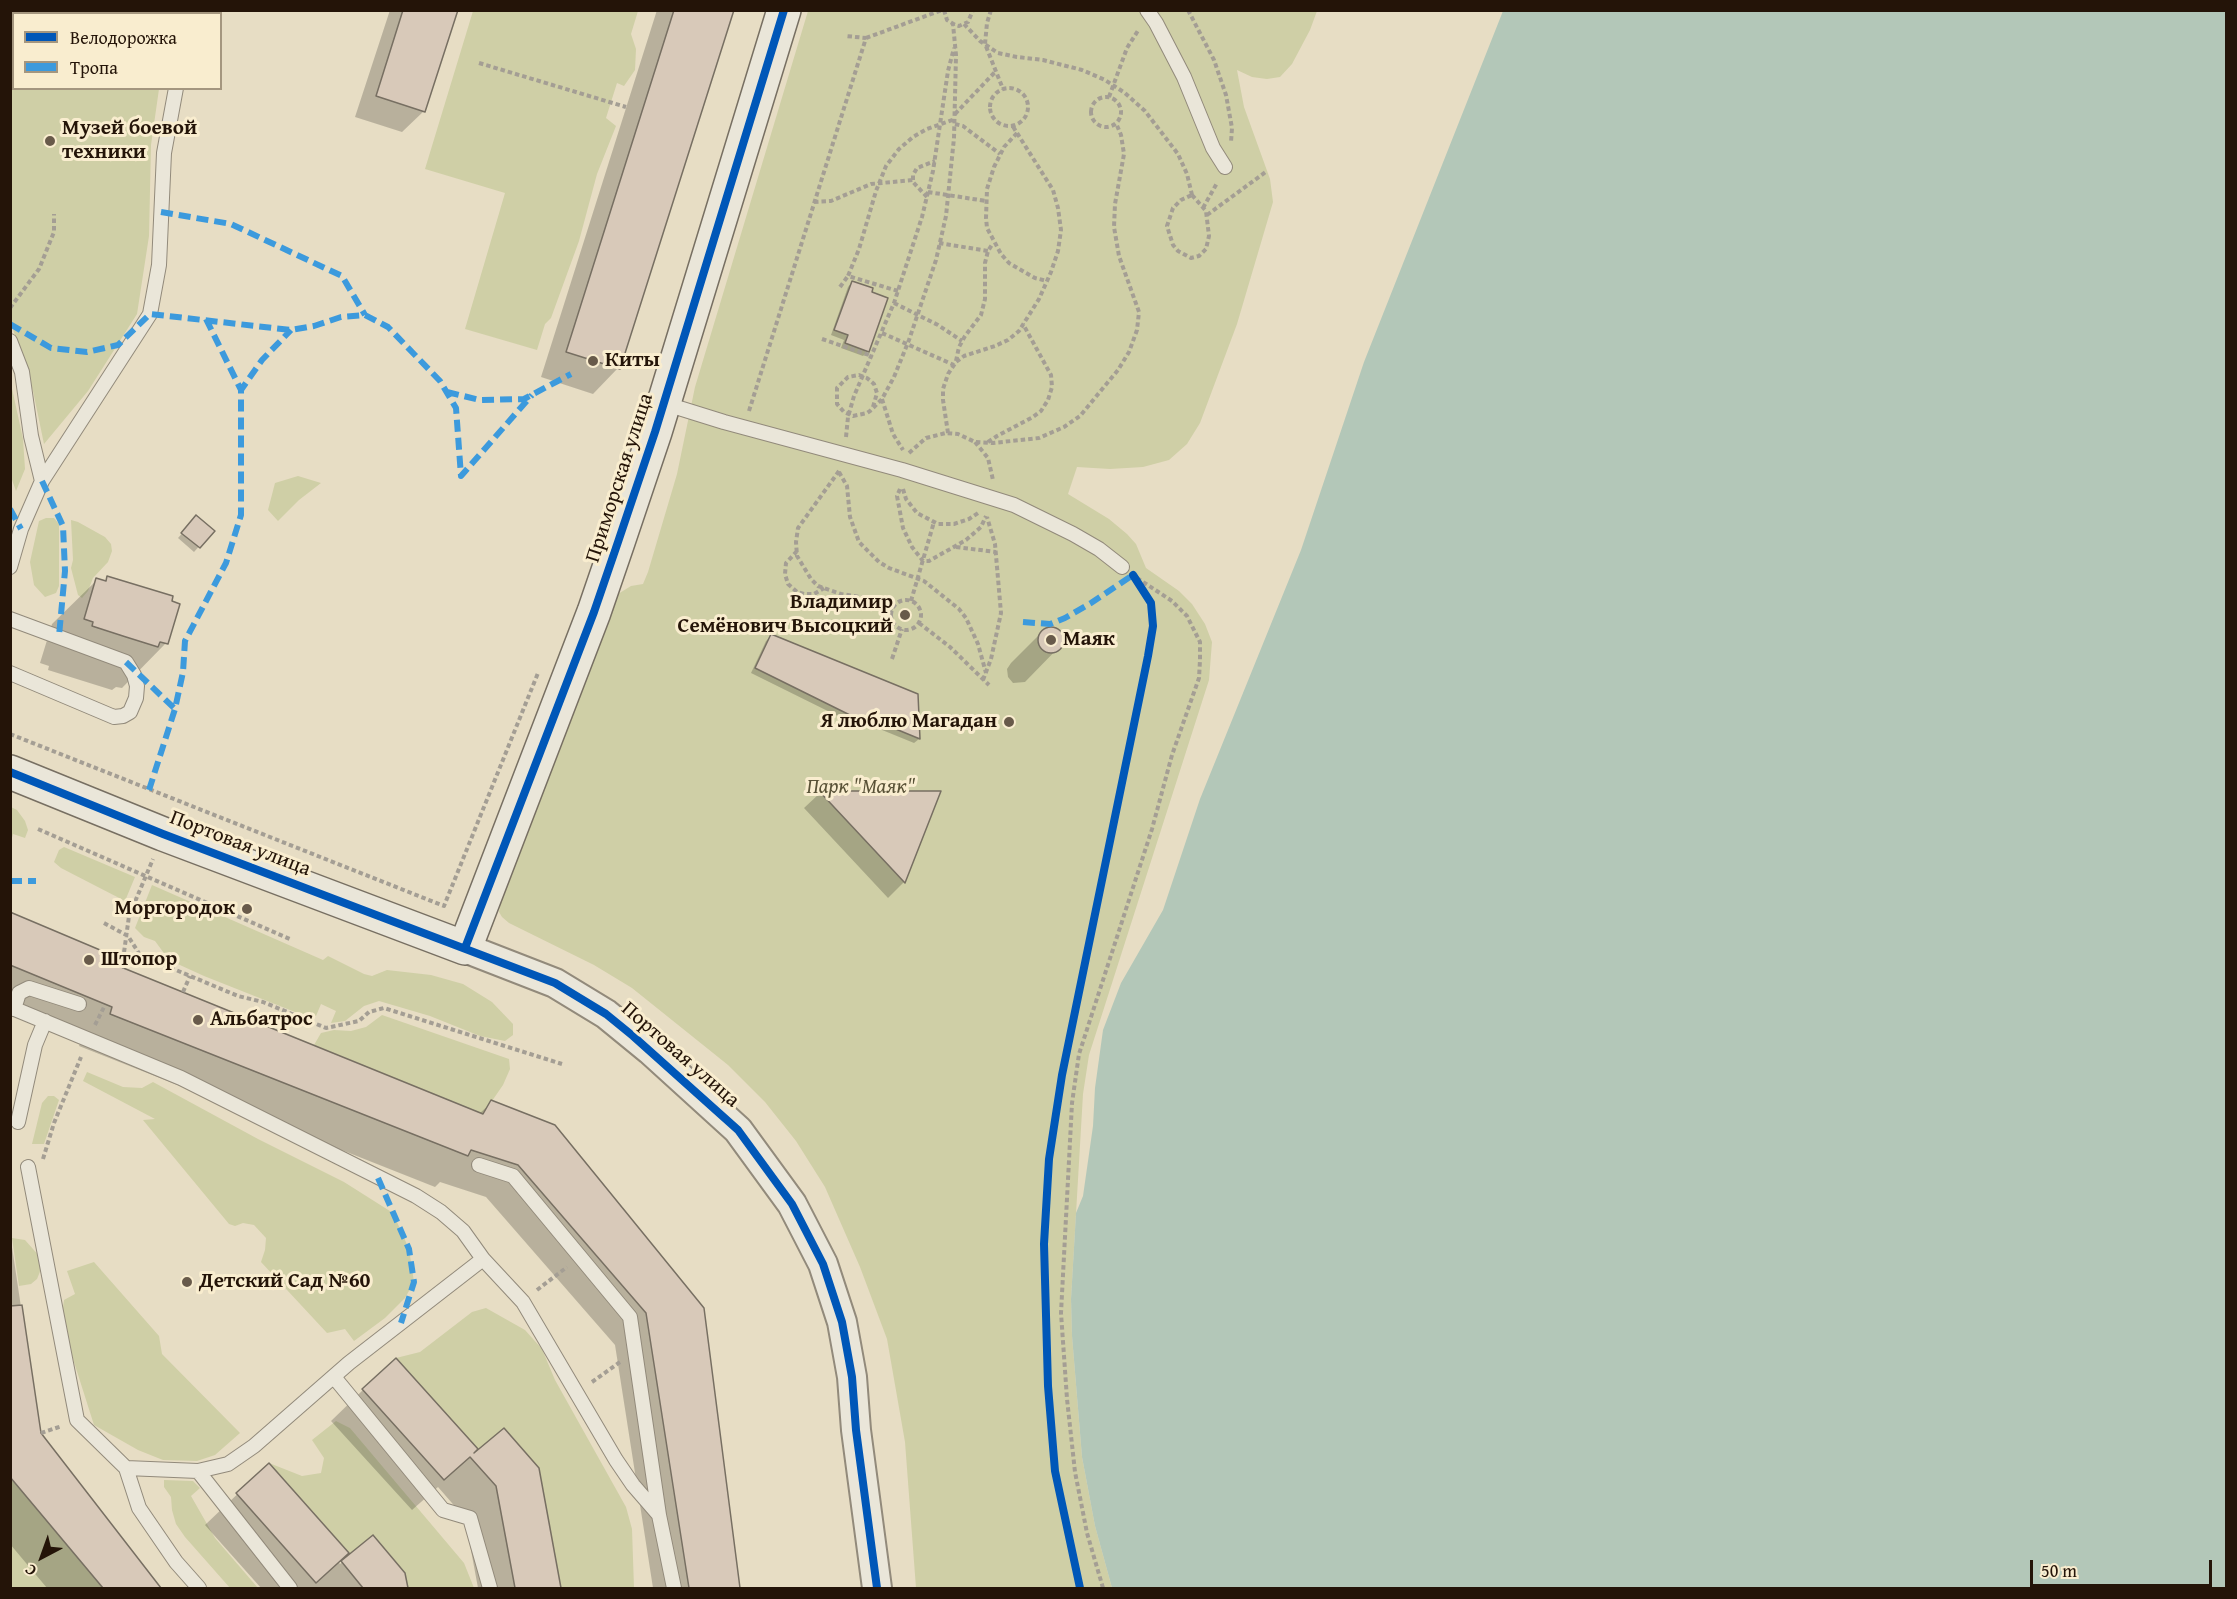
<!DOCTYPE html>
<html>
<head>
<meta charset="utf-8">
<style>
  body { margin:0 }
  #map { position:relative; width:2237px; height:1599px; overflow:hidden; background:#e7ddc4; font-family:"Gentium Book Plus",serif }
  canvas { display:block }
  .frame { position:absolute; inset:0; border:12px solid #241408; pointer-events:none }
  .legend { position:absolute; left:12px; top:12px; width:210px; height:78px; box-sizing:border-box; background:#f9edcf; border:2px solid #a4967f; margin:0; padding:8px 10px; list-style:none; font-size:18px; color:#241408 }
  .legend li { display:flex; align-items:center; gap:12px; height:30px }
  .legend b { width:30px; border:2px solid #a4967f }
  .north { position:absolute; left:12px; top:1527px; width:60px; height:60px; -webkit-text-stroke:4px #f9edcf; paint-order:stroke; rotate:221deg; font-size:16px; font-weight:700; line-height:24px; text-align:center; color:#241408 }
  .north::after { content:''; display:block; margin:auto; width:21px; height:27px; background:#241408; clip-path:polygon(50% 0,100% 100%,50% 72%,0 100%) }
  .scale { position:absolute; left:2030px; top:1560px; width:182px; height:27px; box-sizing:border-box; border:3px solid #241408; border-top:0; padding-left:8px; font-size:18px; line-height:21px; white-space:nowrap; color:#241408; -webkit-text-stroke:4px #f9edcf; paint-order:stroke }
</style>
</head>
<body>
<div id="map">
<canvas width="2237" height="1599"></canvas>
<div class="frame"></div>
<ul class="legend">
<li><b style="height:8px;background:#0057b8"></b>Велодорожка</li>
<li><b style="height:8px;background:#3c9add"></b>Тропа</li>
</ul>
<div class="north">С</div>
<div class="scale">50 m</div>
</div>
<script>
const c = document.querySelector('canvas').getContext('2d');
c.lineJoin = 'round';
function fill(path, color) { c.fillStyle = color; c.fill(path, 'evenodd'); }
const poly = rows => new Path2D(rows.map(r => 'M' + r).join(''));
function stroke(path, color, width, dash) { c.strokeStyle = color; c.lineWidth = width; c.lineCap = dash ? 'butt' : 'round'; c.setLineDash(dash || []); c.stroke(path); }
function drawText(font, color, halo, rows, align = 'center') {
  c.font = font + ' "Gentium Book Plus",serif'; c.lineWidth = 6; c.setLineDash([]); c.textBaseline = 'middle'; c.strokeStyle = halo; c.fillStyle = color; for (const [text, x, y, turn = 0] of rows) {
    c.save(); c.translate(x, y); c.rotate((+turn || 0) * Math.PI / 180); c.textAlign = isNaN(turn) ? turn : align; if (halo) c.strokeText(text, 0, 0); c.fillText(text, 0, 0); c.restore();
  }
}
fill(poly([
  [473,11,638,11,631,34,636,49,635,70,624,86,617,83,606,118,616,126,597,174,579,241,551,318,545,324,537,350,465,329,505,193,425,169],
  [808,11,1317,11,1310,30,1292,64,1280,77,1267,79,1252,77,1237,70,1244,107,1270,179,1273,202,1237,324,1200,423,1187,444,1169,460,1143,467,1110,469,1077,467,1068,494,1109,519,1127,534,1136,544,1146,568,1179,591,1192,604,1205,624,1212,642,1209,680,1089,1055,1083,1094,1071,1299,1072,1336,1082,1457,1095,1526,1112,1588,916,1588,905,1442,887,1339,860,1267,825,1187,796,1141,765,1102,728,1065,632,988,594,965,509,923,502,917,499,912,501,898,609,606,618,594,631,586,643,584,648,572,677,474,695,387],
  [13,35,14,88,159,89,151,145,149,236,137,314,88,391,44,444,33,391,11,323,10,36],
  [11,384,23,439,25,469,16,491,11,477],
  [298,476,321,483,299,500,278,521,268,510,275,483],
  [46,518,54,518,59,524,59,586,56,593,45,597,34,585,30,562,39,521],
  [71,520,78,522,105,537,111,544,112,551,108,562,93,578,88,591,82,598,78,595,71,568,73,560],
  [11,807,17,810,25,821,28,830,25,838,13,834,11,841],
  [64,847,135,877,125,901,61,868,54,862,59,850],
  [152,885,323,960,328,956,364,974,372,976,387,970,431,975,463,984,492,1002,513,1024,513,1035,505,1041,480,1036,430,1016,379,1001,364,1006,345,1021,331,1023,336,1011,321,1004,316,1016,300,1014,204,976,169,960,155,941,144,937,135,928],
  [382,1015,509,1059,510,1069,503,1085,483,1114,314,1045,321,1033,334,1030,351,1031,366,1027],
  [87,1072,123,1087,142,1088,153,1082,258,1139,344,1182,393,1213,409,1249,414,1282,405,1298,385,1318,354,1341,345,1329,327,1333,261,1262,265,1250,266,1238,254,1225,243,1223,235,1226,229,1224,143,1120,155,1119,83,1081],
  [48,1096,54,1096,59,1100,44,1144,32,1144,42,1103],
  [12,1238,25,1240,41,1258,41,1269,37,1279,31,1284,19,1286],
  [94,1262,159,1336,162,1354,240,1433,215,1455,197,1461,163,1460,138,1450,94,1425,67,1340,62,1314,64,1300,75,1294,67,1271],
  [486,1308,525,1330,542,1349,555,1380,626,1507,632,1529,634,1588,561,1588,538,1468,504,1428,478,1450,396,1358,420,1352,472,1312],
  [336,1421,350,1428,464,1563,474,1588,408,1588,405,1573,374,1535,350,1554,269,1463,302,1476,321,1473,324,1458,312,1440],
  [11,1477,103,1588,11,1588],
  [164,1480,193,1481,200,1488,191,1496,215,1538,258,1588,230,1588,185,1537,176,1524,172,1510,171,1497,164,1487]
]), '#cfcfa6');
fill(poly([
  [1503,11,2226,11,2226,1588,1112,1588,1095,1526,1082,1457,1072,1336,1071,1299,1076,1213,1083,1196,1093,1126,1095,1088,1103,1030,1121,983,1163,910,1200,799,1301,550,1364,362]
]), '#b3c7b8');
fill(poly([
  [390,10,456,10,424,111,402,132,355,117],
  [657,10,732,10,618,368,593,394,541,377],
  [852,282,868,351,863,356,841,348,844,340,831,335,848,287],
  [192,522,213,531,194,552,178,538],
  [108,577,170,602,166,643,122,688,116,687,112,690,48,670,49,666,40,663,52,624,97,580,104,582],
  [1054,628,1060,632,1062,644,1025,682,1013,683,1008,677,1007,669,1011,663,1043,631],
  [771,636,917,695,919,739,914,743,860,721,856,725,751,673,766,641],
  [939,792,904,882,888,898,804,808,820,793],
  [10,914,114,966,479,1114,492,1102,702,1309,738,1588,653,1588,615,1345,486,1197,440,1182,435,1187,79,1046,82,1038,10,1009],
  [10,1234,40,1433,159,1588,47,1588,10,1544],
  [363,1390,470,1455,537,1469,560,1588,478,1588,465,1518,438,1487,412,1510,331,1421],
  [268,1465,340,1564,373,1537,403,1573,407,1588,315,1588,313,1587,312,1588,261,1588,205,1525]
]), '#0003');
const building = poly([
  [403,10,458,10,425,112,376,96,403,10],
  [674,10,734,10,620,369,566,352,674,10],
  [852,281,873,288,872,292,888,298,869,352,845,343,848,335,834,330,852,281],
  [196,515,215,531,200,548,181,533,196,515],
  [107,576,173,596,172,601,180,604,168,644,160,642,158,647,126,637,92,626,93,622,84,619,96,578,106,581,107,576],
  '1038 640a13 13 0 1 1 26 0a13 13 0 1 1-26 0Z',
  [771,634,918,694,920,739,864,716,862,721,755,668,771,634],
  [819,791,941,791,905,883,819,791],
  [10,912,119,958,116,965,483,1114,491,1100,555,1125,704,1308,740,1588,689,1588,646,1313,518,1165,471,1150,468,1156,110,1014,112,1007,10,965,10,912],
  [22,1305,41,1433,161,1588,103,1588,10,1477,10,1306,22,1305],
  [396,1358,478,1449,474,1453,504,1428,539,1468,561,1588,515,1588,496,1486,470,1457,444,1480,362,1389,396,1358],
  [269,1463,349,1553,316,1583,236,1493,269,1463],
  [373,1535,405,1573,408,1588,363,1588,341,1561,373,1535]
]);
fill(building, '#d8c9b9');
stroke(building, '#776f62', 1.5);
const lane = poly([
  [1147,10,1156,23,1184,77,1213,148,1225,167],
  [77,14,92,10],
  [190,14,190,10],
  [10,27,14,26],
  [10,341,22,372,31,436,42,481,21,529,10,567],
  [663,403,724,422,902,470,1014,505,1073,534,1099,549,1122,567],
  [42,481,150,314,159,265,164,153,176,88],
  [10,619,126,662,134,675,137,686,136,698,130,712,123,716,114,717,10,673],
  [10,1007,181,1078,416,1196,441,1212,463,1231,483,1259,349,1363,254,1446,228,1464,198,1471,126,1468,77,1420,28,1167],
  [14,1009,19,993,29,988,79,1004],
  [18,1122,35,1045,45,1021],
  [479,1165,513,1176,630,1317,659,1515],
  [483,1259,523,1302,616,1460,633,1485,659,1515,674,1588],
  [334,1377,443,1510,470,1518,490,1588],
  [126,1468,139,1508,176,1562,199,1588],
  [198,1471,290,1588]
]);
const street = poly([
  [465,948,555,983,606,1014,650,1050,738,1130,792,1204,823,1264,842,1322,852,1377,856,1430,877,1588]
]);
const secondary = poly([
  [10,772,163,834,465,948,594,612,618,542,655,432,784,10]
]);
stroke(lane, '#928a7b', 16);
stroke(street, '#928a7b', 32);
stroke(secondary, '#776f62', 36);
stroke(poly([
  [944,10,947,20,955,25,959,26,968,22,973,10],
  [991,10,987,23,985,44,1003,89],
  [1188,10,1214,60,1226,95,1232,128,1231,142],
  [964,24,980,41,998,53,1017,57,1043,60,1082,70,1105,80,1125,93,1145,111,1178,154,1187,174,1192,195],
  [866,38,942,10],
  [479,63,626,107],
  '990 107a19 19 0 1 1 38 0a19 19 0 1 1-38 0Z',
  [1109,97,1127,48,1139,29],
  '1091 112a15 15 0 1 1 30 0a15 15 0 1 1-30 0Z',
  [955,114,996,71],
  [955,124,963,126,1000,154],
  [1017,133,1004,147,994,167,987,189,986,218,987,228,1001,254,1009,263,1035,278,1047,281],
  [928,192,986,201],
  [1192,195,1206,211,1209,236,1206,249,1199,256,1191,258,1178,251,1173,245,1167,226,1173,208,1181,200,1192,195],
  [927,197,913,182,913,175,917,168,935,161],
  [814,202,831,201,871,184,913,180],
  [1203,208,1217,183],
  [1207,215,1267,171],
  [939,243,988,251],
  [840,287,848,276],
  [898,291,848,276,859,249,876,191,886,166,899,149,913,137,927,129,955,119],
  [894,303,938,325,962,341],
  [10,308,39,269,54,232,54,214],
  [882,333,954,365],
  [822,339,872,356],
  [956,361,959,347,965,336,981,315,985,299,985,263,988,251,993,243],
  [882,399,893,434,903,450],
  [873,407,877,393,874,384,867,378,859,375,848,377,837,388,837,404,844,412,853,416,867,413,870,411,882,399,894,377,909,340,936,260,946,216,954,138,956,55,953,24],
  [749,411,866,38,846,36],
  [948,433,943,400,943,389,948,374,956,362,964,356,995,346,1008,340,1019,331,1039,299,1051,272,1058,251,1061,230,1058,208,1053,190,1012,125],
  [846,437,848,417,854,396,894,303,922,217,933,171,948,71,954,48],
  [975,442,988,458,993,480],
  [988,442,997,436,1033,417,1041,411,1048,400,1052,387,1051,375,1023,324],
  [909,453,926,438,946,433,958,434,975,442,993,443,1039,438,1064,427,1080,416,1118,370,1129,352,1137,330,1139,312,1119,256,1114,227,1115,204,1124,154,1121,135,1116,123],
  [839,471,798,528,796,542,797,556,811,579,818,586,841,594,873,599,893,609],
  [839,472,847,486,850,517,859,542,879,562,889,568,924,581,959,609,966,618,978,644,986,673],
  [900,489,897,496,903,528,912,547,923,561,929,561,966,540,981,527,986,516],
  [903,489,906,499,917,513,938,524,954,524,969,519,978,513],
  [956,547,996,552],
  [797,551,786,563,785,574,788,584,797,592,804,594,814,594,824,588],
  '891 615a15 15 0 1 1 30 0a15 15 0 1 1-30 0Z',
  [911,601,934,522],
  [919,623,950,647,989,685],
  [892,659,902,629],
  [983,680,991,659,1001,613,995,544,987,517],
  [10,734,444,906,538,673],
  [38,829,292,940],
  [104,923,128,936,140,955,238,996,263,1002,326,1028,359,1021,369,1012,384,1008,562,1064],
  [122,967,129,916,153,859],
  [122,967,140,955],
  [183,992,190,976],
  [95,1025,104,1007],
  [43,1159,54,1123,81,1057],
  [537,1290,567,1267],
  [592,1382,620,1362],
  [41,1433,62,1426],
  [1103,1588,1087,1533,1075,1472,1067,1399,1061,1313,1072,1103,1079,1054,1152,829,1172,755,1199,678,1200,660,1200,642,1187,616,1172,601,1137,578]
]), '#a49e94', 4, [4.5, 3]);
stroke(lane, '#eae6d9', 14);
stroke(street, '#eae6d9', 28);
stroke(secondary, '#eae6d9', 33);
stroke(poly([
  [161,212,231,224,342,276,365,315],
  [206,319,241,390],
  [10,324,51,348,87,352,118,345,150,314,291,330,314,326,341,317,365,315,388,327,440,381,456,408,461,476,532,395],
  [447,392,480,400,524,399,571,374],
  [42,481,63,526,65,571,59,636],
  [10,509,21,529],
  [1023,622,1050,624,1065,618,1091,603,1133,575],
  [126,662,175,709],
  [149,790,175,709,183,672,185,641,226,563,241,515,241,390,262,360,291,330],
  [10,881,36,881],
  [378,1178,409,1249,414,1282,401,1323]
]), '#3c9add', 6, [12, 6]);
stroke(poly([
  [10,772,163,834,555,983,606,1014,633,1036,738,1130,792,1204,823,1264,842,1322,852,1377,856,1430,877,1588],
  [465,948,594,612,618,542,655,432,784,10],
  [1080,1588,1055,1471,1048,1386,1044,1244,1049,1159,1062,1075,1148,656,1153,626,1151,603,1133,575]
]), '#0057b8', 8);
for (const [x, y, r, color] of [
  [50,141,6,"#685a4a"],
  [593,361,6,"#685a4a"],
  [905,615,6,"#685a4a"],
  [1051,640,6,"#685a4a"],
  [1009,722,6,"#685a4a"],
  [247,909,6,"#685a4a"],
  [89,960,6,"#685a4a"],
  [198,1020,6,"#685a4a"],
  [187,1282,6,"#685a4a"]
]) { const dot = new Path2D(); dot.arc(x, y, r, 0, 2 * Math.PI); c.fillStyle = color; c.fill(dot); stroke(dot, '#f9edcf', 2); }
drawText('bold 21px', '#241408', '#f9edcf', [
  ["Музей боевой",62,129],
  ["техники",62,153],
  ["Киты",605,361],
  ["Владимир",893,603,"right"],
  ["Семёнович Высоцкий",893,627,"right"],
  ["Маяк",1063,640],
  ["Я люблю Магадан",997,722,"right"],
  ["Моргородок",235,909,"right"],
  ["Штопор",101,960],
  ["Альбатрос",210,1020],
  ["Детский Сад №60",199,1282]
], 'left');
drawText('21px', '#241408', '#f9edcf', [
  ["Приморская улица",620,478,-72],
  ["Портовая улица",240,844,21],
  ["Портовая улица",680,1055,41]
]);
drawText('italic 21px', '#595237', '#f9edcf', [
  ["Парк \"Маяк\"",861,788]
]);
</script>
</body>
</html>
